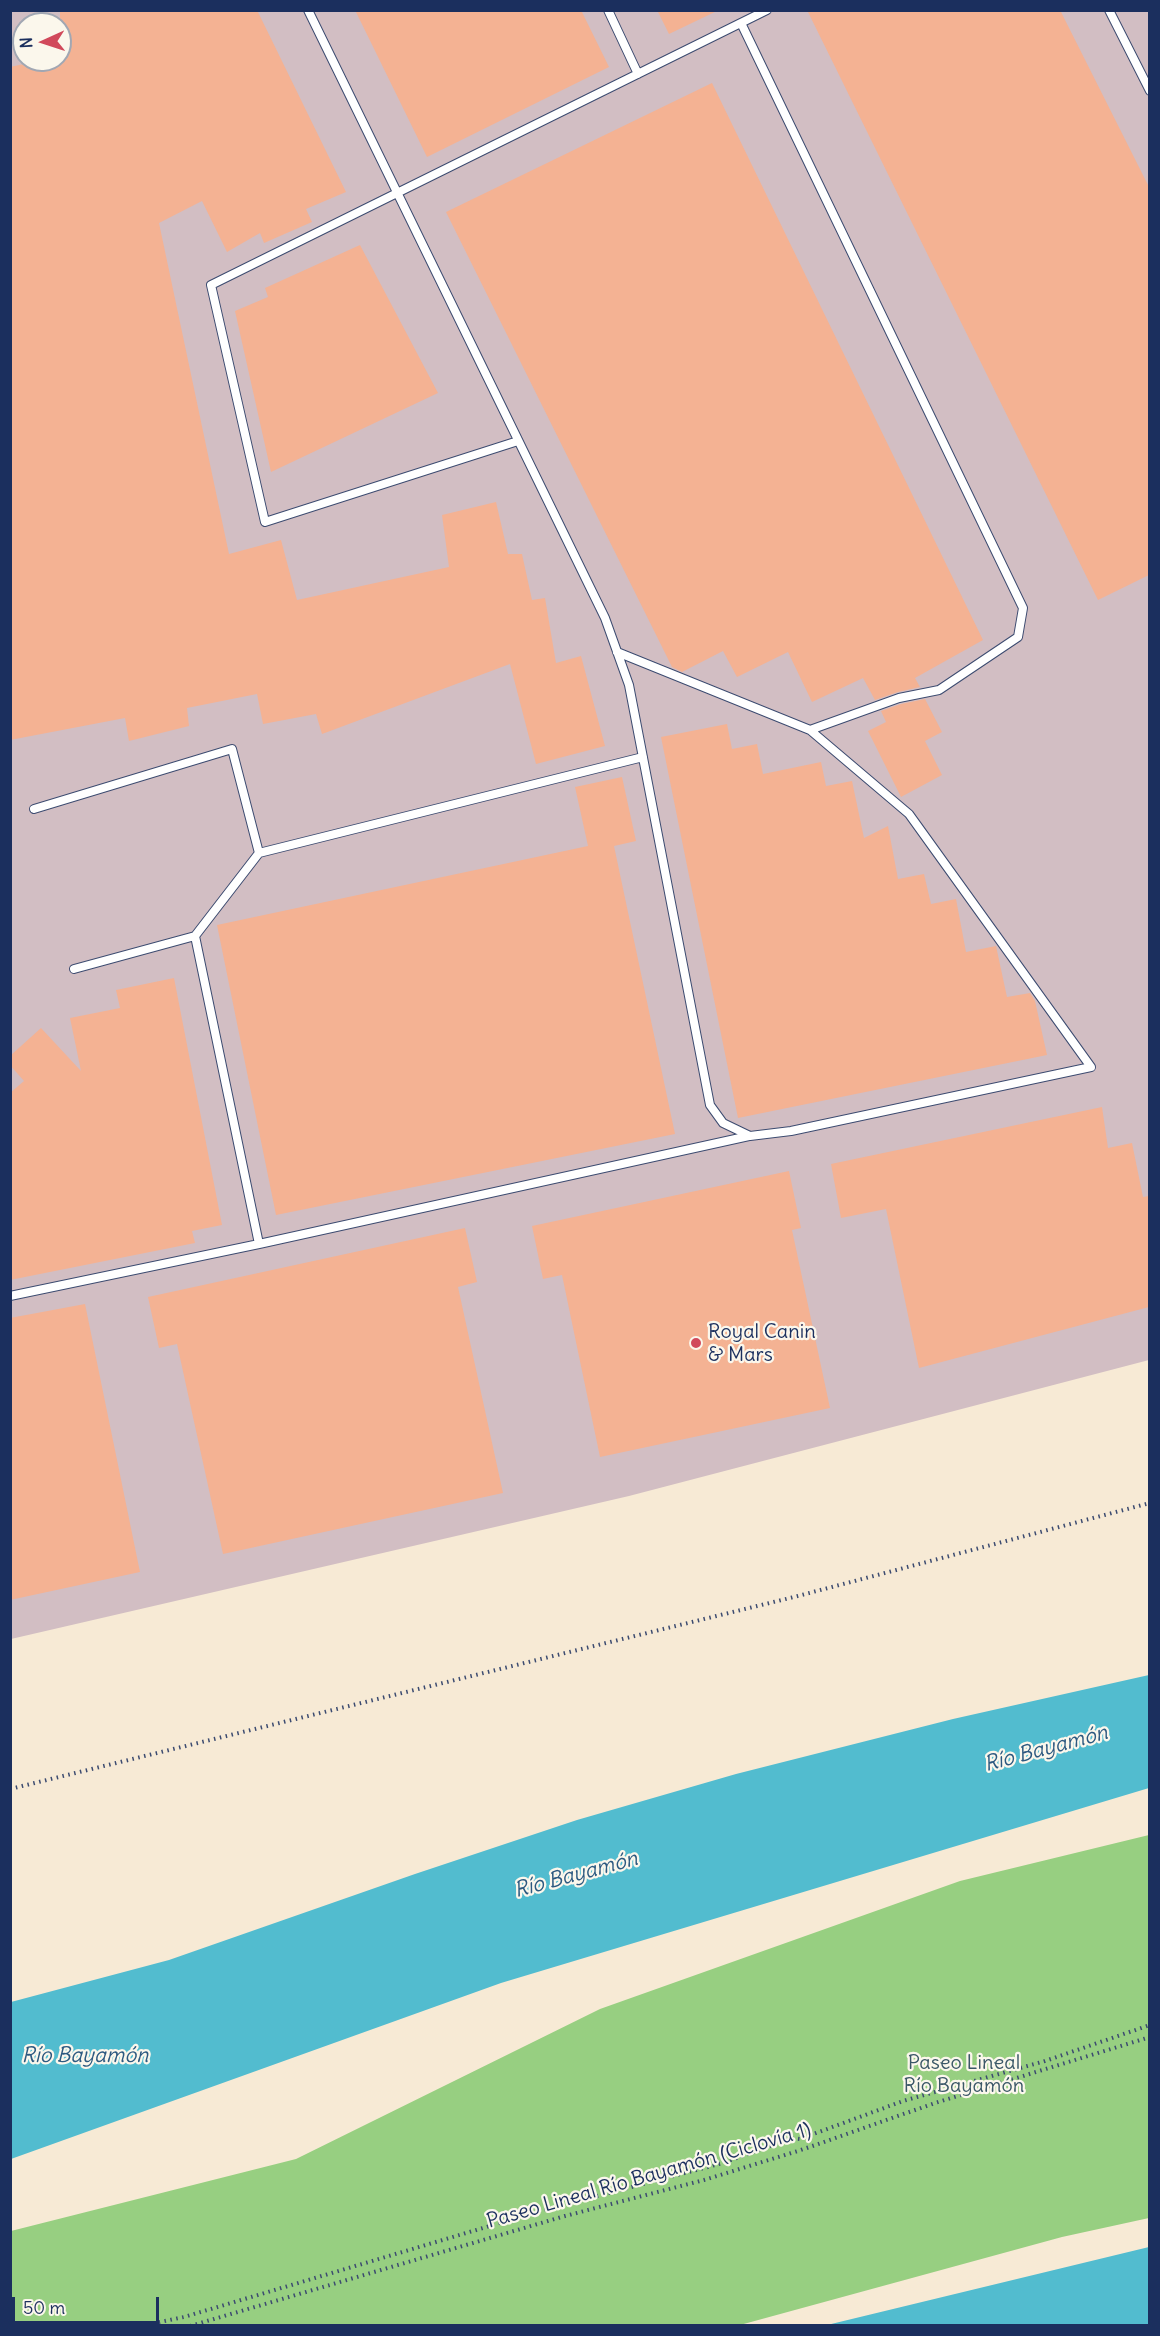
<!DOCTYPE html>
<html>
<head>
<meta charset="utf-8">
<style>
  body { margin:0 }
  #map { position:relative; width:1160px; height:2336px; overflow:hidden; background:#f7ead5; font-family:Delius,sans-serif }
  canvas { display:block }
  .frame { position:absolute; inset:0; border:12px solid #1b2f5e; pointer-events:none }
  .north { position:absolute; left:12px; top:12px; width:60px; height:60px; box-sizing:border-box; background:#fbf7ec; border:2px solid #a1a7b3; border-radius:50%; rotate:267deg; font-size:16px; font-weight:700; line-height:24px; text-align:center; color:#1b2f5e }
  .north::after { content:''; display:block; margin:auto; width:21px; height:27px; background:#d1495b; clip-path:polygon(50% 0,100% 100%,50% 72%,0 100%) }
  .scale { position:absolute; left:12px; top:2297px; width:147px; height:27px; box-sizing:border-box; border:3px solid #1b2f5e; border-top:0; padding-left:8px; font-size:18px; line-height:21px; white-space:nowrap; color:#1b2f5e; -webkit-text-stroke:4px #fbf7ec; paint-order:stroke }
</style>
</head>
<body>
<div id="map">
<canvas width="1160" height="2336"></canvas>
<div class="frame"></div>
<div class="north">N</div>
<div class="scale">50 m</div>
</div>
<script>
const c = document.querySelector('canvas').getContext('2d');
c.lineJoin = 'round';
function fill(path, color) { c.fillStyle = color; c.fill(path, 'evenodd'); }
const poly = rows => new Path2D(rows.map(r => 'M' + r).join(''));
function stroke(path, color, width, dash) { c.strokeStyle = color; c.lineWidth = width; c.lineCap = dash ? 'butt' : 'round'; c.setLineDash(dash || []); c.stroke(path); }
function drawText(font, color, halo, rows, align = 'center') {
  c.font = font + ' Delius,sans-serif'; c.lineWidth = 4.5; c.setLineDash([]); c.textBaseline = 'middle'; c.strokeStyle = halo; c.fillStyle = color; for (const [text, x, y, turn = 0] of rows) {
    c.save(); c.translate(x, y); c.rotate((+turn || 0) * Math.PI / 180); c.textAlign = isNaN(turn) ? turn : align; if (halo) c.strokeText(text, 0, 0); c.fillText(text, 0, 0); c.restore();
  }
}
fill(poly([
  [10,11,1149,11,1149,1360,629,1496,11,1639],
  [24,24,60,24,60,60,24,60]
]), '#d2bec3');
fill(poly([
  [1149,1835,1149,2218,1062,2237,740,2325,11,2325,11,2231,296,2159,600,2009,960,1881]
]), '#97cf81');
fill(poly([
  [1149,1675,1149,1788,501,1983,11,2159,11,2002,169,1960,415,1874,577,1820,736,1774,953,1719],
  [1149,2247,1149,2325,827,2325]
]), '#52bccf');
fill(poly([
  [60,10,257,10,346,192,306,209,312,222,264,243,260,233,227,252,202,201,159,223,229,554,281,540,297,600,449,567,442,515,496,502,508,554,522,554,532,600,545,598,556,663,581,656,605,746,536,764,510,664,322,734,316,714,263,724,257,694,187,708,189,726,129,741,125,718,10,740,10,67,43,60,60,60],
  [355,10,581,10,609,67,427,157],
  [657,10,719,10,669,34],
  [807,10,1060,10,1149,187,1149,575,1098,600],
  [712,83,983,640,915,678,920,687,898,692,875,700,863,678,812,702,788,652,737,677,723,651,682,672,672,667,446,212],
  [360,245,438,393,271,472,235,311,268,297,265,288],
  [925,699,942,732,925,741,942,775,901,797,868,731,886,722,881,711,901,704],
  [727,724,732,749,757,744,763,774,821,762,826,786,852,781,864,838,888,826,898,879,924,874,931,904,956,899,966,952,996,946,1007,997,1030,993,1035,1001,1047,1055,738,1118,661,737],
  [622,777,636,841,614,846,675,1134,276,1215,217,925,588,846,575,787],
  [174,978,222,1225,192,1231,195,1243,10,1280,10,1093,24,1081,10,1065,10,1056,41,1028,81,1071,70,1018,120,1008,116,990],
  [1102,1107,1108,1148,1132,1143,1143,1197,1149,1196,1149,1307,919,1368,886,1209,841,1218,831,1164],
  [789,1171,801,1228,792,1230,830,1408,600,1457,562,1275,543,1279,532,1226],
  [465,1228,477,1282,458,1287,503,1493,223,1554,177,1344,159,1348,148,1297],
  [85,1304,140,1572,10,1600,10,1318]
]), '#f4b293');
const lane = poly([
  [308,10,605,618,629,685,710,1105,723,1123,750,1136,791,1131,1091,1067,909,814,810,730],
  [608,10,638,74],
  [1109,10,1150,91],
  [518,441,265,522,211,285,767,10],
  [617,652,810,730,899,698,939,690,1018,637,1023,608,741,23],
  [643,757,259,853,195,936,259,1244,749,1136],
  [34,809,232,749,259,853],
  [74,969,195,936],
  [10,1296,259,1244]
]);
stroke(lane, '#3c4b70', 10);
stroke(poly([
  [10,1789,794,1597,1150,1503],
  [141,2326,184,2317,540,2211,723,2163,792,2138,800,2139,903,2101,1045,2061,1150,2025],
  [190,2326,565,2216,704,2180,801,2150,935,2103,1150,2037]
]), '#3c4b70', 4, [1.5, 4.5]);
stroke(lane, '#fff', 8);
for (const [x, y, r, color] of [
  [696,1343,6,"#d1495b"]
]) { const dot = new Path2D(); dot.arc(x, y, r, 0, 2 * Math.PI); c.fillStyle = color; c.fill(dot); stroke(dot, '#fbf7ec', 2); }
drawText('20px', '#1b2f5e', '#fbf7ec', [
  ["Royal Canin",708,1332],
  ["& Mars",708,1355]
], 'left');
drawText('20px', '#3a5767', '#fbf7ec', [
  ["Paseo Lineal",964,2063],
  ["Río Bayamón",964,2086]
]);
drawText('20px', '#1b2f5e', '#fbf7ec', [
  ["Paseo Lineal Río Bayamón (Ciclovía 1)",649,2176,-16]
]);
drawText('italic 21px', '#2c5980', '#fbf7ec', [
  ["Río Bayamón",1046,1749,-15],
  ["Río Bayamón",576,1875,-15],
  ["Río Bayamón",85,2056]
]);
</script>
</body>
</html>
